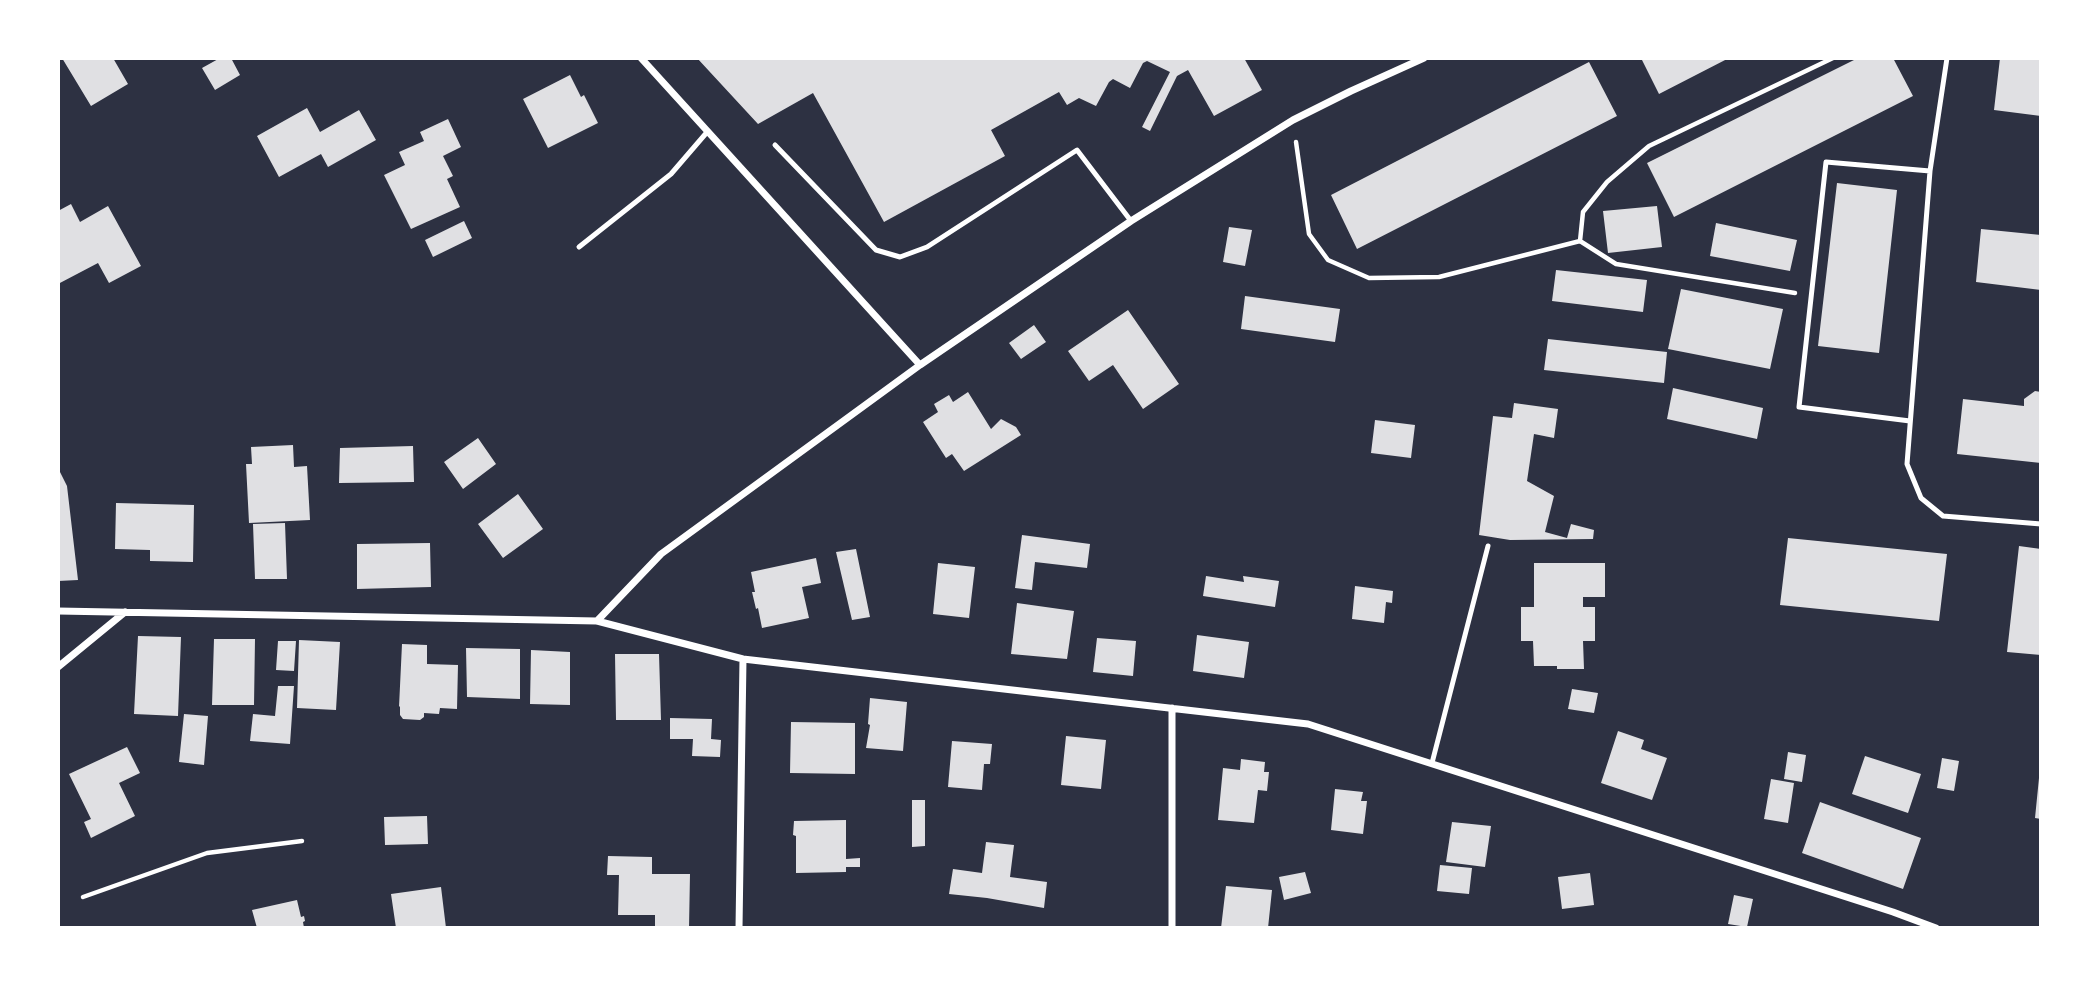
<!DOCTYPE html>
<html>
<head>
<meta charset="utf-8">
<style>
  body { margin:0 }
  #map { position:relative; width:2099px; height:986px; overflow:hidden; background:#2d3142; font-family:Helvetica,sans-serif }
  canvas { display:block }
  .frame { position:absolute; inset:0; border:60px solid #fff; pointer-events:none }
</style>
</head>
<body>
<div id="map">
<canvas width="2099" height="986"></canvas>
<div class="frame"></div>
</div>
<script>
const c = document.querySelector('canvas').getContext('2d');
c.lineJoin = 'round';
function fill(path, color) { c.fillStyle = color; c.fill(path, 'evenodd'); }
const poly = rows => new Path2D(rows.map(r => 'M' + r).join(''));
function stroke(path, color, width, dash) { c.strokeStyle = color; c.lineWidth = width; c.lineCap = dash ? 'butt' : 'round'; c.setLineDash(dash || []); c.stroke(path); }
fill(poly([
  [62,58,113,58,128,84,91,106],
  [220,58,231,58,240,75,215,90,202,68],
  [697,58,1244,58,1262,90,1214,116,1188,70,1177,76,1150,131,1142,127,1170,72,1147,61,1143,63,1130,88,1113,79,1109,82,1096,106,1079,98,1067,105,1059,92,991,130,1005,156,884,222,813,93,758,124],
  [1641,58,1729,58,1659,94],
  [1858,58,1893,58,1913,96,1674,217,1647,163],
  [2000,58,2041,60,2041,116,1994,110],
  [1589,62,1617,116,1357,249,1331,195],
  [570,75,581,97,584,95,598,123,548,148,523,99],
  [307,108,320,132,359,110,376,140,328,167,321,154,279,177,257,136],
  [448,119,461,147,443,156,453,176,447,179,460,207,411,229,384,175,405,165,399,152,424,141,420,132],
  [1837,183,1897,190,1879,353,1818,346],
  [71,204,80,222,108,206,141,266,109,283,98,263,58,284,58,211],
  [1657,206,1662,247,1608,253,1603,211],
  [464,221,472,238,433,257,425,240],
  [1716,223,1797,240,1790,271,1710,256],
  [1229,227,1252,230,1245,266,1223,262],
  [1981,229,2041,235,2041,290,1976,282],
  [1556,270,1647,280,1643,312,1552,301],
  [1681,289,1783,309,1770,369,1668,349],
  [1245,296,1340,309,1335,342,1241,329],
  [1128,310,1179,384,1143,409,1113,365,1089,381,1068,351],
  [1034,325,1046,342,1021,359,1009,343],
  [1548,339,1667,352,1664,383,1544,370],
  [1673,388,1763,408,1757,439,1667,419],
  [2035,391,2041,392,2041,463,1957,454,1963,399,2024,406,2024,399],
  [968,392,991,429,1001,419,1016,427,1021,435,964,471,952,454,946,458,923,422,938,412,934,404,949,395,953,402],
  [1514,403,1558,409,1554,438,1534,434,1527,481,1554,496,1545,532,1567,538,1571,524,1594,530,1593,539,1510,540,1479,535,1493,416,1512,418],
  [1375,420,1415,425,1411,458,1371,453],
  [478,438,496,464,463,489,444,462],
  [293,445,294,467,307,466,310,520,249,523,246,464,252,464,251,447],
  [413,446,414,482,339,483,340,448],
  [58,468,67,486,78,580,58,581],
  [518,494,543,529,503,558,478,524],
  [116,503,194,505,193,562,150,561,150,550,115,549],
  [285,523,287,579,255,579,253,524],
  [1022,535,1090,544,1087,568,1035,562,1032,590,1015,588],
  [1788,538,1947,554,1939,621,1780,605],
  [430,543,431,587,357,589,357,544],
  [2019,546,2041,549,2041,655,2007,652],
  [856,549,870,617,852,620,836,552],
  [816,558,821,583,802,587,809,618,762,628,758,608,756,609,752,592,755,592,751,572],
  [938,563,975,567,969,618,933,614],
  [1534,563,1605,563,1605,597,1583,597,1583,607,1595,607,1595,641,1583,641,1584,669,1557,669,1557,666,1534,666,1533,641,1521,641,1521,607,1534,607],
  [1206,576,1244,582,1243,576,1279,581,1275,607,1203,596],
  [1355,586,1393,591,1392,603,1386,602,1384,623,1352,619],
  [1017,603,1074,611,1067,659,1011,654],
  [1197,635,1249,642,1244,678,1193,671],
  [138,636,181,637,178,716,134,714],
  [1097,638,1136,641,1133,676,1093,672],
  [214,639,255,639,254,705,212,705],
  [299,640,340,642,336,710,297,708],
  [278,641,296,641,294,671,276,670],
  [402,644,427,645,427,664,458,665,457,709,440,708,439,714,424,713,424,717,420,720,403,719,400,715,400,706,399,707],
  [466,648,520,649,520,699,467,697],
  [531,650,570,652,570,705,530,704],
  [615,654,659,654,661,720,616,720],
  [278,686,294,686,290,744,250,741,253,714,275,716],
  [1572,689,1598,693,1594,713,1568,709],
  [870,698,907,702,903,751,866,748,870,725,868,724],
  [184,714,208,716,204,765,179,762],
  [670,718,712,719,711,739,721,740,720,757,692,756,693,739,670,739],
  [791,722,855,723,855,774,790,773],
  [1618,731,1644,740,1641,749,1667,758,1652,800,1601,783],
  [1066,736,1106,740,1101,789,1061,785],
  [952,741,992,744,990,764,984,764,982,790,948,787],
  [127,747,140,773,119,783,135,816,91,838,84,822,91,819,69,774],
  [1788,752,1806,755,1802,782,1784,779],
  [1865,756,1921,774,1908,813,1852,794],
  [1942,758,1959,761,1954,791,1937,788],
  [1241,759,1265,762,1264,772,1269,772,1267,791,1258,790,1254,823,1218,820,1223,768,1240,770],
  [2039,778,2041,778,2041,819,2035,818],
  [1771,779,1794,783,1788,823,1764,819],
  [1335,789,1363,792,1361,801,1367,801,1363,834,1331,830],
  [912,800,925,800,925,846,912,847],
  [1820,802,1921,838,1903,889,1802,853],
  [427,816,428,844,385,845,384,817],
  [846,820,846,859,860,858,860,867,846,867,846,872,796,873,796,836,793,835,794,821],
  [1452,822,1491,826,1485,867,1446,862],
  [986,842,1014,845,1010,877,1047,882,1044,908,987,898,949,894,953,869,982,873],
  [608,856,652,857,652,874,690,874,689,928,655,928,655,915,618,915,619,875,607,875],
  [1440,865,1472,868,1469,894,1437,891],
  [1305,872,1311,893,1284,900,1279,877],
  [1590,873,1594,905,1562,909,1558,877],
  [1226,886,1272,890,1268,928,1221,928],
  [441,887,446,928,396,928,391,894],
  [1734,895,1753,899,1747,927,1728,924],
  [297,900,301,917,304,916,305,921,303,922,304,928,257,928,252,910]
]), '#e0e0e3');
stroke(poly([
  [1296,142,1309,234,1328,260,1369,278,1439,277,1580,241,1583,212,1607,182,1649,146,1833,58],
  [1580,241,1616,264,1795,293],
  [83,897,207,853,302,841]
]), '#fff', 4.5);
stroke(poly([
  [1947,58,1930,171,1907,464,1921,498,1943,516,2041,524],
  [775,145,876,250,900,257,927,247,1077,150,1131,221],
  [579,247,671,174,708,131],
  [1910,421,1799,407,1826,162,1930,171],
  [1432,763,1488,546]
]), '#fff', 5);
stroke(poly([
  [641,58,920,365],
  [58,611,597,621,743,659,1308,724,1893,912,1936,928],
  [597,621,661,554,920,365,1131,221,1293,120,1351,91,1424,58],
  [58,667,125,612],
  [1172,708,1172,928],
  [739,928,743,659]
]), '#fff', 7);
</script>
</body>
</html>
